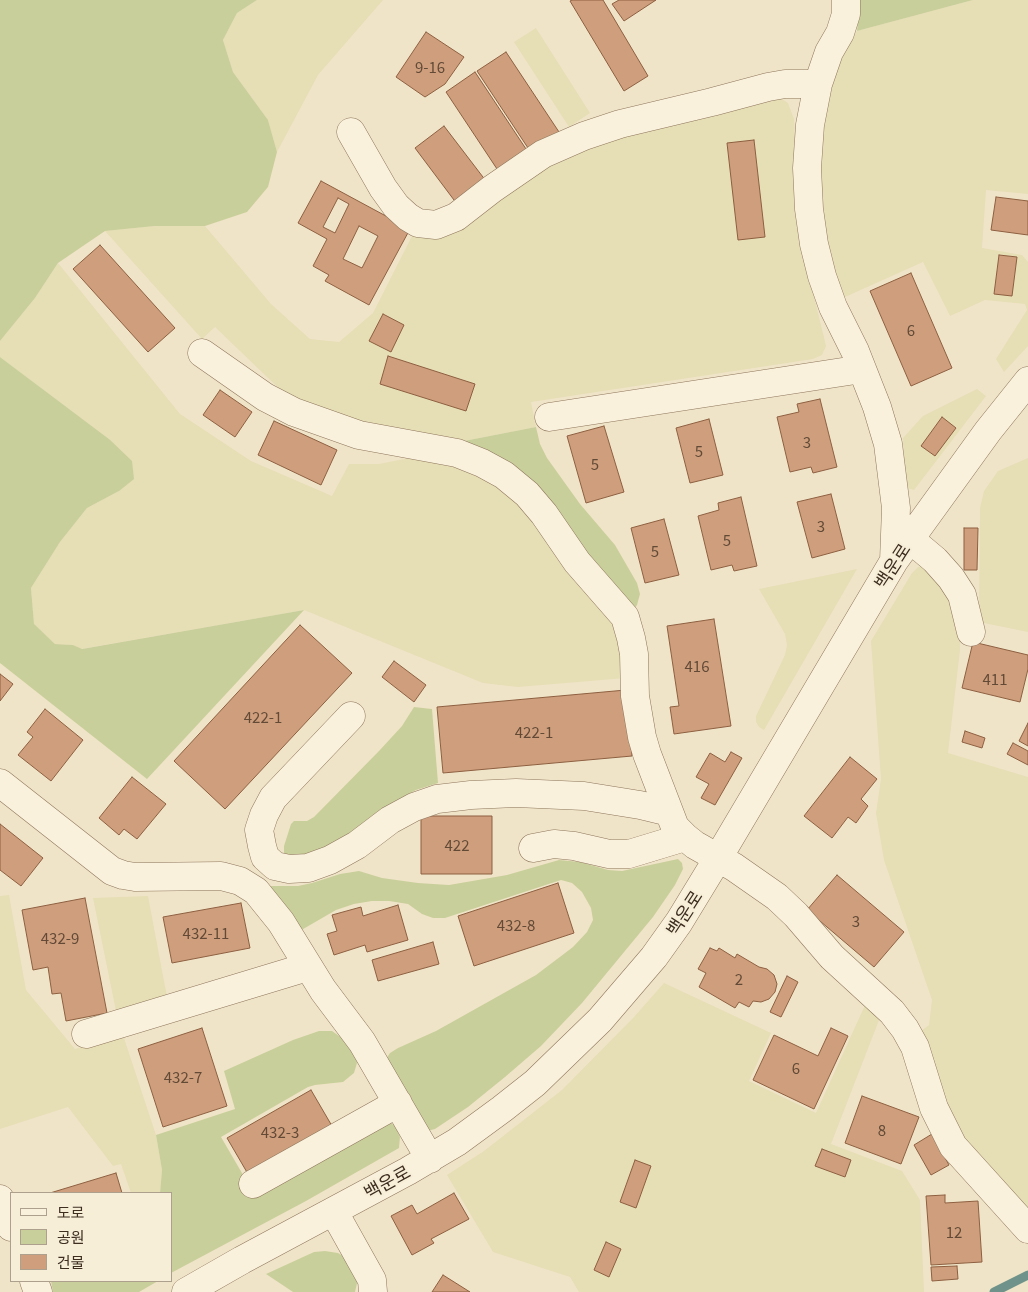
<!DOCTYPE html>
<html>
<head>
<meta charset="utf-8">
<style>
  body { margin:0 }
  #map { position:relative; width:1028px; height:1292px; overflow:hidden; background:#f0e4c8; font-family:Georgia,"Noto Sans KR",serif }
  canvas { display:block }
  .legend { position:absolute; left:10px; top:1192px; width:162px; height:90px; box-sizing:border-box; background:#f7eed8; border:1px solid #ada18e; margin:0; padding:6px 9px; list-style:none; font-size:15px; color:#3d2e20 }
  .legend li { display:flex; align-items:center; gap:10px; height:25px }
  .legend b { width:25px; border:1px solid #ada18e }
</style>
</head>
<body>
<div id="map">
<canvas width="1028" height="1292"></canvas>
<ul class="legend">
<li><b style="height:6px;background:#faf1dc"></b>도로</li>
<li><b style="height:14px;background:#c9cf9b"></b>공원</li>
<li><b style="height:14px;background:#cf9f7d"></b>건물</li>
</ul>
</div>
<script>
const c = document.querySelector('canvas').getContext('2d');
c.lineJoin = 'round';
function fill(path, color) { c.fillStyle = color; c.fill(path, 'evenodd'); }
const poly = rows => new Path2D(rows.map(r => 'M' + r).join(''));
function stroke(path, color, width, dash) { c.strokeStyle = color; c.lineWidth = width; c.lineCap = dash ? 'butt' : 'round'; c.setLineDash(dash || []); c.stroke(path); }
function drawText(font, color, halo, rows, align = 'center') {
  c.font = font + ' Georgia,"Noto Sans KR",serif'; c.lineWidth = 4; c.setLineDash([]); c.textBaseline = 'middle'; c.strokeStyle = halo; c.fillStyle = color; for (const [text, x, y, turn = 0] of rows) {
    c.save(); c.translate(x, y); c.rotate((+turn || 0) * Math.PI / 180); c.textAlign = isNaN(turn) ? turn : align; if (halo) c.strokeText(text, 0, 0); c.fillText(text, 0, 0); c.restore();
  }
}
fill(poly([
  [257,0,383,0,318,75,277,152,268,120,233,72,223,40,237,13],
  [973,0,1028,0,1028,194,986,190,982,248,1022,255,1028,262,1028,346,1004,372,996,359,1027,310,1025,304,985,300,950,316,923,262,845,297,829,263,817,181,821,126,829,80,841,51,857,31],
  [536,28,590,113,569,127,514,42],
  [779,97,788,103,794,119,802,247,826,346,822,355,813,359,531,402,536,427,464,441,382,430,292,401,215,327,202,339,105,231,155,226,205,226,271,304,310,339,339,342,373,313,413,234,567,151],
  [58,263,180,414,251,461,332,496,349,464,379,464,409,458,438,456,503,486,616,618,626,678,518,687,483,683,304,610,81,649,73,645,55,644,34,625,31,588,60,542,87,508,119,491,109,439,0,357,0,341,35,298],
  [977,389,986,396,914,490,904,487,903,438,923,416],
  [1028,458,1028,632,979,622,980,508,984,491,998,471],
  [926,565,933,567,960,622,960,650,948,753,1028,777,1028,1219,968,1154,917,1034,929,1025,932,1000,884,860,876,813,881,779,871,641,912,573,918,567],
  [857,569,764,730,759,727,756,722,756,716,785,655,787,645,785,634,759,589],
  [9,895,26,990,75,1049,123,1035,156,1135,162,1170,160,1193,131,1193,121,1164,113,1166,68,1107,0,1129,0,896],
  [148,896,167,997,116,1011,93,898],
  [664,983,771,1033,749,1081,816,1113,866,1003,881,1015,831,1144,902,1171,920,1200,924,1292,579,1292,570,1277,493,1252,447,1175,484,1151,562,1090,634,1017]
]), '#e6deb5');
fill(poly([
  [0,0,257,0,237,13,223,40,233,72,268,120,277,152,268,187,247,212,205,226,155,226,105,231,58,263,35,298,0,341],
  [860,0,973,0,857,31],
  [0,357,109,439,132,461,134,479,119,491,87,508,60,542,31,588,34,624,55,644,73,645,82,649,304,610,147,779,0,663],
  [536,427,540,444,547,458,580,504,615,545,637,583,640,594,637,605,631,614,497,462,464,441],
  [414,707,432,709,438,783,416,790,384,808,332,848,289,858,284,853,284,846,291,824,294,821,307,821,314,817,379,751,402,726],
  [678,859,682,863,683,869,675,885,653,917,582,1003,541,1046,505,1077,468,1107,435,1129,427,1131,386,1059,390,1053,398,1048,436,1031,536,975,573,947,587,932,593,920,591,908,582,892,572,883,561,880,445,918,433,918,422,914,408,904,389,901,372,901,354,904,336,910,298,932,266,886,298,886,312,883,340,874,359,871,382,878,418,883,449,885,507,875,559,860,580,862,608,870,622,871],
  [319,1031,332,1031,342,1038,355,1054,357,1063,354,1073,343,1082,315,1085,308,1087,221,1137,253,1192,388,1121,395,1126,400,1137,399,1148,306,1201,171,1273,171,1193,160,1193,162,1170,156,1135,235,1109,224,1071,293,1040],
  [325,1251,338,1253,346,1258,358,1279,355,1292,293,1292,266,1274,314,1252],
  [51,1281,158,1281,139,1292,53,1292]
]), '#c9cf9b');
stroke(poly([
  [994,1292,1028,1275]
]), '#6f938a', 9);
const building = poly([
  [572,0,603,0,648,76,624,91,570,1,572,0],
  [619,0,656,0,624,21,612,4,619,0],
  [426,32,464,57,445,84,425,97,396,77,426,32],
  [506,52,561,135,532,154,477,71,506,52],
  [475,72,530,155,501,175,446,92,475,72],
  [444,126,486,181,457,204,415,148,444,126],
  [754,140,765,237,738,240,727,143,754,140],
  [321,181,410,229,369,305,325,281,329,275,313,266,327,239,298,223,321,181],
  [338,198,349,204,335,233,323,227,338,198],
  [359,226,378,236,362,268,343,259,359,226],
  [996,197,1028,201,1028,235,991,230,996,197],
  [100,245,175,328,148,352,73,269,100,245],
  [999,255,1017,257,1012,296,994,294,999,255],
  [911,273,952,368,911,386,870,291,911,273],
  [383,314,404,325,391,352,369,341,383,314],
  [388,356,475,384,466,411,380,384,388,356],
  [220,390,252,412,235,437,203,415,220,390],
  [820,399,837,467,813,473,811,467,790,472,777,417,799,412,797,404,820,399],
  [942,417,956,428,935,456,921,446,942,417],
  [709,419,723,475,690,483,676,428,709,419],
  [274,421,337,450,321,485,258,455,274,421],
  [604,426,624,492,586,503,567,436,604,426],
  [831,494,845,549,812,558,797,502,831,494],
  [741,497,757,566,734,571,732,565,711,570,698,516,719,510,718,503,741,497],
  [664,519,679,575,645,583,631,528,664,519],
  [964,528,978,528,977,570,964,570,964,528],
  [714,619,731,726,674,734,670,707,679,706,667,626,714,619],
  [300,625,352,673,225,809,174,761,300,625],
  [973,642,1028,655,1028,669,1020,702,962,688,973,642],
  [394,661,426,685,414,702,382,677,394,661],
  [0,674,13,684,0,701,0,674],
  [626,690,632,756,443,773,437,707,626,690],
  [45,709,83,740,51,781,18,755,33,737,27,732,45,709],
  [1028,723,1028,746,1019,741,1028,723],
  [965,731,985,738,982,748,962,742,965,731],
  [1013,743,1028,751,1028,765,1007,754,1013,743],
  [731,752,742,758,715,805,701,798,709,784,696,777,710,753,725,762,731,752],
  [850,757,877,779,861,799,868,806,856,823,848,817,832,838,804,816,850,757],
  [132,777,166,804,137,839,124,829,119,835,99,818,132,777],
  [421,816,492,816,492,874,421,874,421,816],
  [0,824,43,858,21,886,0,870,0,824],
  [837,875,904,932,874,967,807,910,837,875],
  [558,883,574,933,474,966,458,916,558,883],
  [85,898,107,1013,66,1021,61,993,52,994,48,967,33,970,22,910,85,898],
  [241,903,250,948,172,963,163,917,241,903],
  [398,905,408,940,367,952,365,945,334,955,327,934,337,931,332,915,361,907,363,916,398,905],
  [433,942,439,964,378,981,372,960,433,942],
  [710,948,717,951,719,948,735,958,737,954,759,967,767,969,774,975,777,984,775,992,769,999,761,1002,753,1001,749,1007,739,1002,735,1008,699,987,706,973,698,969,710,948],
  [787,976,798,982,781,1017,770,1012,787,976],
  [202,1028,227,1106,163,1127,138,1049,202,1028],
  [831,1028,848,1036,814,1109,753,1080,774,1035,818,1056,831,1028],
  [311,1090,332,1126,248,1174,227,1138,311,1090],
  [862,1096,919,1117,901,1164,845,1143,862,1096],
  [932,1134,949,1165,931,1175,914,1145,932,1134],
  [822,1149,851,1160,845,1177,815,1166,822,1149],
  [635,1160,651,1166,636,1208,620,1202,635,1160],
  [116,1173,122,1193,50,1193,116,1173],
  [454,1193,469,1219,431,1239,434,1243,412,1255,391,1216,412,1205,417,1214,454,1193],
  [945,1195,945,1203,978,1201,982,1262,931,1265,926,1196,945,1195],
  [606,1242,621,1249,609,1277,594,1270,606,1242],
  [957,1266,958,1279,932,1281,931,1267,957,1266],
  [443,1275,470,1292,432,1292,443,1275]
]);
fill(building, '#cf9f7d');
stroke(building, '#8d5f41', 1);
const minor = poly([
  [846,0,846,14,840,33,829,52,818,84,810,125,807,168,809,209,814,244,822,276,833,307,855,351,877,407,888,444,896,508,894,561],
  [351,132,383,188,396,206,408,217,418,223,436,225,456,217,492,189,543,154,584,136,620,124,712,102,768,87,785,84,818,84],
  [202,353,265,397,294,412,359,435,457,453,482,463,504,475,527,494,544,514,577,562,625,617,631,638,634,654,635,696,642,737,647,754,675,827,685,837,695,845,734,867,777,897,796,915,832,957,892,1012,905,1029,915,1047,934,1108,953,1146,1028,1229],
  [549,417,862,369],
  [910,539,935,560,951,578,962,595,971,632],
  [351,716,273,798,264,815,259,830,262,846,265,857,275,866,289,869,308,868,330,860,357,845,390,820,414,807,437,799,471,795,516,793,584,796,640,805,669,812],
  [0,783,112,871,123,875,135,877,221,876,240,881,256,891,281,922,323,990,362,1042,430,1159],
  [533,848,554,844,574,846,609,854,629,854,685,837],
  [86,1034,307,967],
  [253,1184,398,1103],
  [0,1199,11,1227],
  [334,1212,372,1280,373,1292],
  [34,1281,38,1292],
  [186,1292,242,1260,408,1171,457,1142,502,1109,535,1083,600,1020,654,957,679,922,718,858,894,561,988,431,1028,381]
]);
stroke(minor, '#8d765c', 29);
stroke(minor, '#faf1dc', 28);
drawText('15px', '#624a37', null, [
  ["9-16",430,67],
  ["6",911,330],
  ["3",807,442],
  ["5",699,451],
  ["5",595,464],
  ["3",821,526],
  ["5",727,540],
  ["5",655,551],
  ["416",697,666],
  ["411",995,679],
  ["422-1",263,717],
  ["422-1",534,732],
  ["422",457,845],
  ["3",856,921],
  ["432-8",516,925],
  ["432-11",206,933],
  ["432-9",60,938],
  ["2",739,979],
  ["6",796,1068],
  ["432-7",183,1077],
  ["8",882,1130],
  ["432-3",280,1132],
  ["12",954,1232]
]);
drawText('18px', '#3d2e20', '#f7eed8', [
  ["백운로",892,566,-57],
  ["백운로",684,913,-57],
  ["백운로",387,1182,-29]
]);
</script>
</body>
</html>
